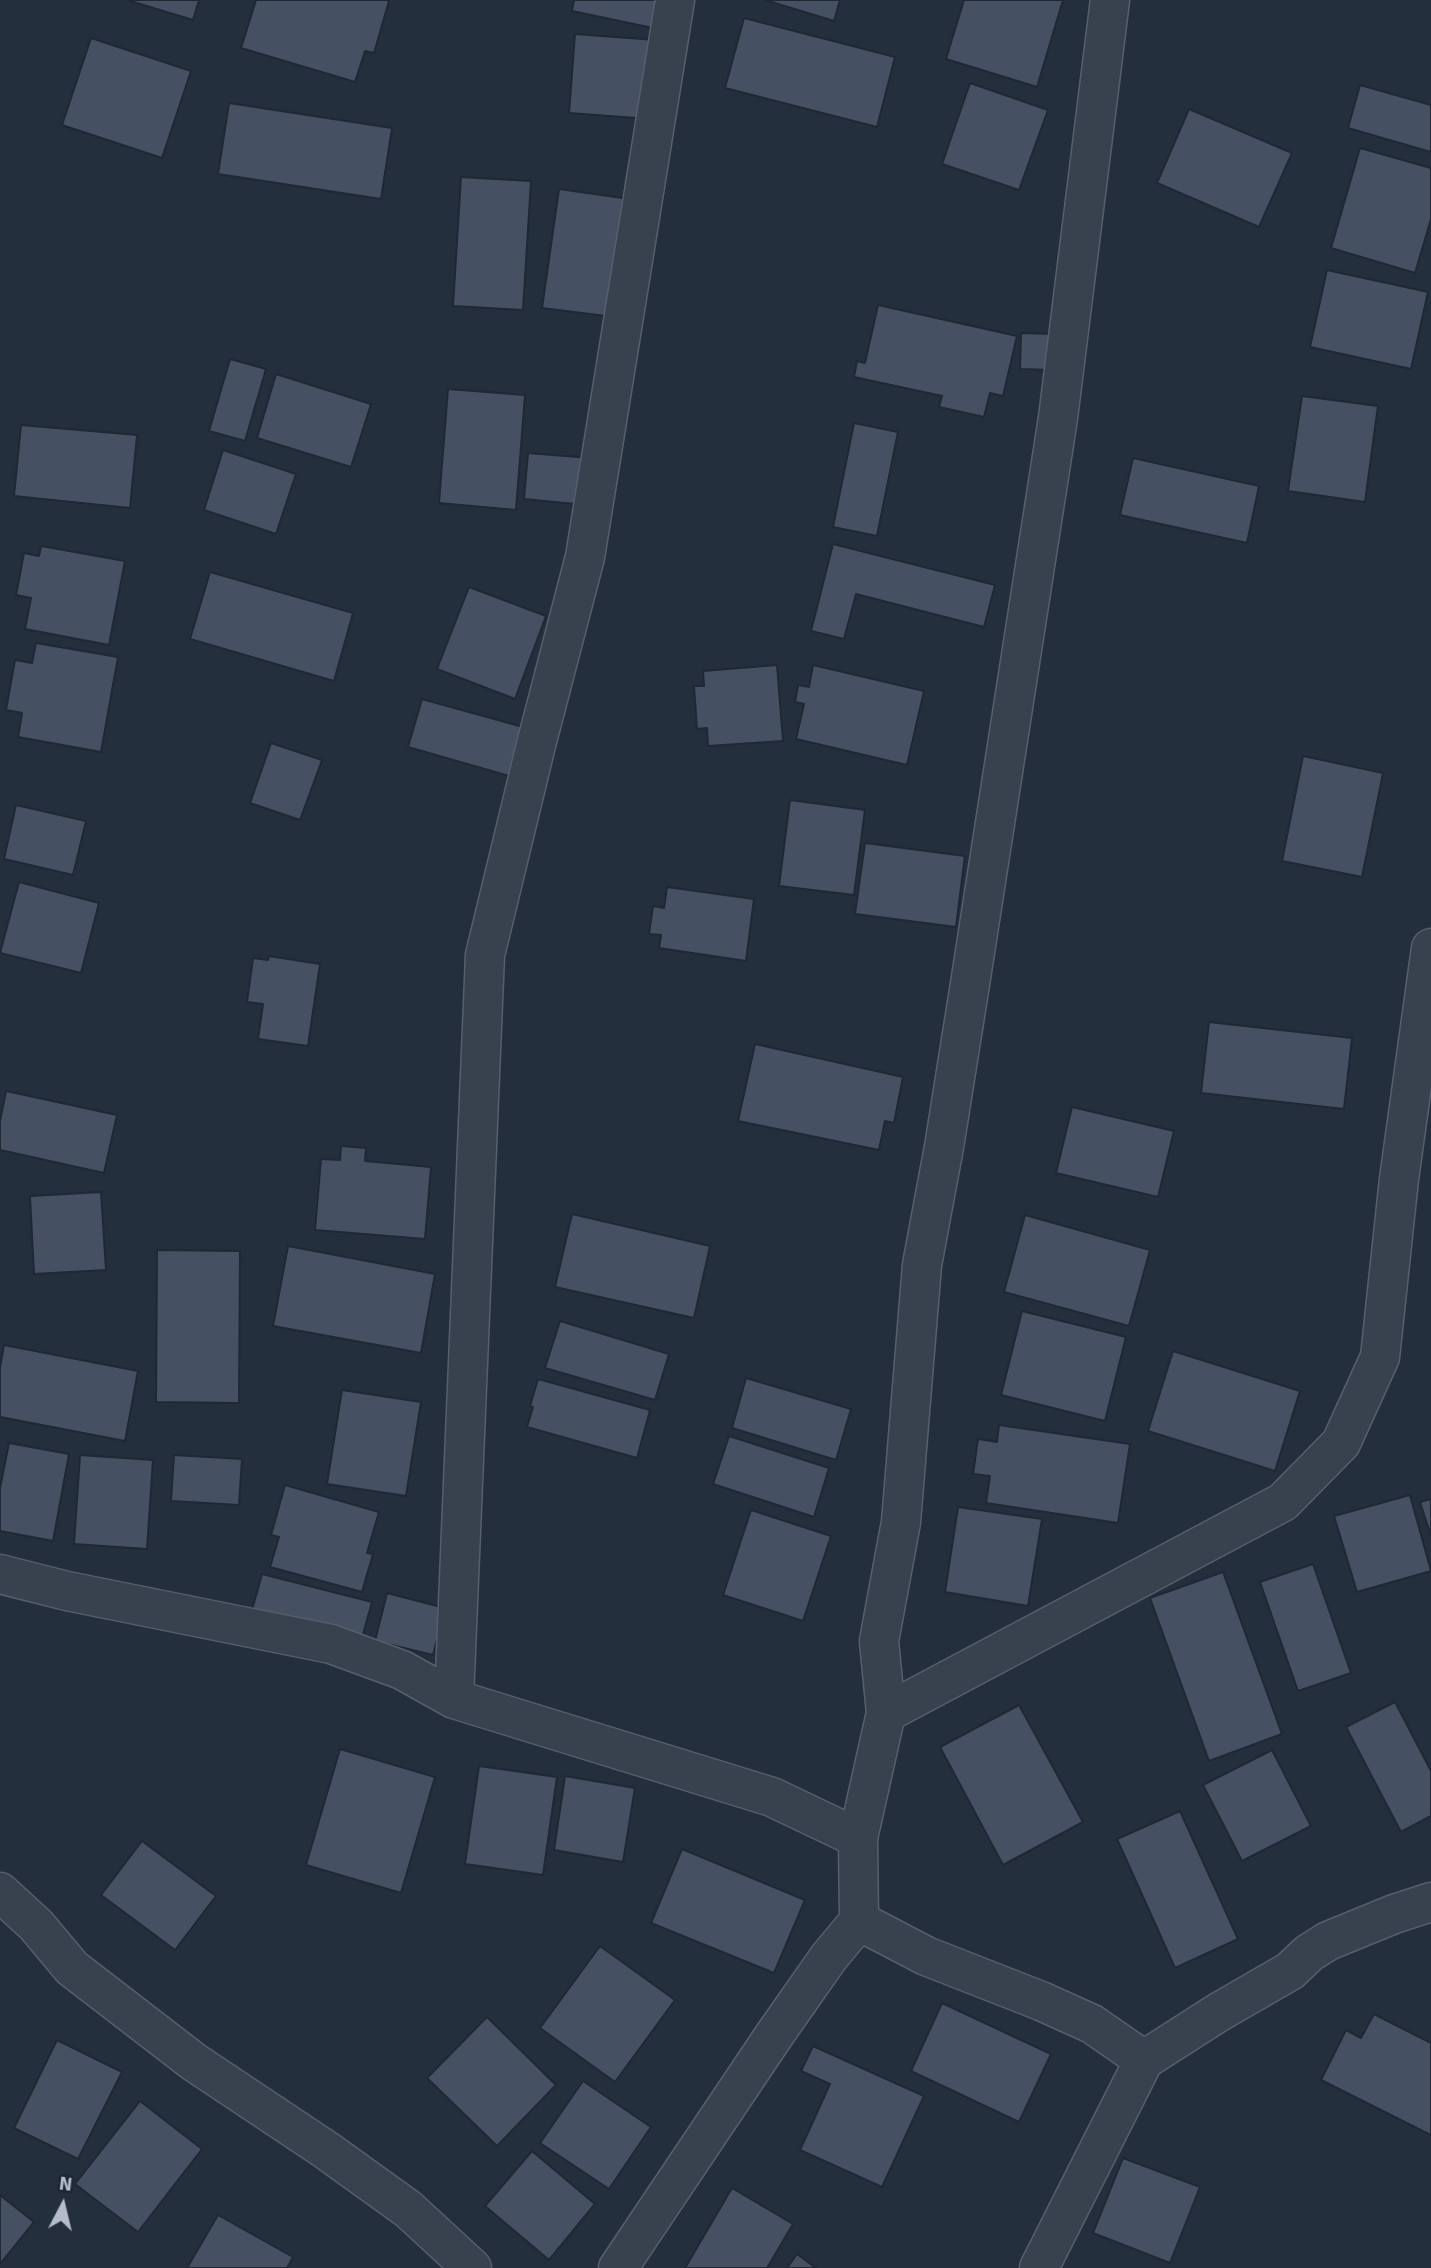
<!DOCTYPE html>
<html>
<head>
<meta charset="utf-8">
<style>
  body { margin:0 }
  #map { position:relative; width:1431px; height:2268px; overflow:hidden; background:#242f3e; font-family:Signika,sans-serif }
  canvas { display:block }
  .north { position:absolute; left:28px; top:2170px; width:70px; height:70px; -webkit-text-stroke:5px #1d2633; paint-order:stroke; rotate:7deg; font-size:19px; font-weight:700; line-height:28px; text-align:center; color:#b4bcc9 }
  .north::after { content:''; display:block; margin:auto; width:24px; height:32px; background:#b4bcc9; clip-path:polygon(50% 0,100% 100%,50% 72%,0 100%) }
</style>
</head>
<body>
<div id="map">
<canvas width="1431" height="2268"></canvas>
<div class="north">N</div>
</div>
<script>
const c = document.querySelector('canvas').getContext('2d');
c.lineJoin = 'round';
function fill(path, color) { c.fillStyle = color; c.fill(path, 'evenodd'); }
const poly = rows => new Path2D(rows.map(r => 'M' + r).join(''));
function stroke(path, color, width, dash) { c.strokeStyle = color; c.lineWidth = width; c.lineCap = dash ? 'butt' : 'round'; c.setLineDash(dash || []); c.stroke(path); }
const building = poly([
  [127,0,199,0,193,20,127,0],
  [256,0,386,0,389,1,374,53,365,51,355,82,241,48,256,0],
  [574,0,659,0,653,28,572,11,574,0],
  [765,0,840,0,834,21,765,0],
  [964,0,1063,0,1037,87,946,59,964,0],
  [744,18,895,57,877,127,725,88,744,18],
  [575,34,656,40,650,119,569,113,575,34],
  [91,38,191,71,162,158,62,125,91,38],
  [970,83,1048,110,1019,190,942,164,970,83],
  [1360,85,1431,105,1431,152,1348,128,1360,85],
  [229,103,392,128,381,199,218,174,229,103],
  [1189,109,1292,153,1259,227,1157,183,1189,109],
  [1360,148,1431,168,1431,219,1415,273,1331,248,1360,148],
  [461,177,531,181,523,310,453,306,461,177],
  [559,189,630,199,614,317,542,308,559,189],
  [1327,270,1428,292,1411,369,1310,347,1327,270],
  [878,305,1017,336,1003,396,990,393,984,417,939,407,942,396,854,377,857,361,865,363,878,305],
  [1021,333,1052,334,1050,370,1020,369,1021,333],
  [230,359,266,369,245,441,209,431,230,359],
  [276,374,371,404,351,467,257,438,276,374],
  [448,389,525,395,516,510,439,503,448,389],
  [1302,396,1378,406,1365,502,1288,491,1302,396],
  [854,423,898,432,877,536,833,527,854,423],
  [21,425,137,435,130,508,14,496,21,425],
  [223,450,296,474,276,534,204,510,223,450],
  [528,453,590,458,585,505,524,499,528,453],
  [1133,458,1259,486,1247,543,1120,515,1133,458],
  [833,544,995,585,984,627,856,594,844,639,811,631,833,544],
  [41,546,125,561,109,645,25,629,31,598,16,595,24,553,39,556,41,546],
  [210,572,353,613,334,681,190,639,210,572],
  [469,587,546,616,515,699,437,669,469,587],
  [36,643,118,657,101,752,18,737,22,713,6,710,15,660,32,663,36,643],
  [777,665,783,741,708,746,707,728,697,729,694,686,704,686,703,671,777,665],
  [813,665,924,691,907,765,796,739,804,704,795,702,798,685,809,687,813,665],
  [422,699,523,727,509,776,408,747,422,699],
  [271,743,322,760,300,820,250,803,271,743],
  [1303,756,1383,773,1362,877,1282,861,1303,756],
  [790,800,865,810,854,895,779,886,790,800],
  [16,805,86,821,73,875,4,859,16,805],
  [865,843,965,856,956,927,855,914,865,843],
  [19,882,99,903,81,973,0,953,19,882],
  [667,887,754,899,746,961,659,948,661,935,649,934,653,906,664,908,667,887],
  [269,956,320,964,308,1046,258,1039,263,1004,247,1002,253,958,268,960,269,956],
  [1209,1022,1352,1038,1344,1109,1201,1093,1209,1022],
  [755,1044,903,1077,894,1123,885,1121,879,1150,738,1121,755,1044],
  [6,1091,117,1115,104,1173,0,1150,0,1121,6,1091],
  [1072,1107,1174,1131,1158,1197,1056,1173,1072,1107],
  [341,1146,366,1148,365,1161,431,1167,425,1239,315,1230,321,1159,340,1160,341,1146],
  [101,1192,106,1270,34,1274,30,1196,101,1192],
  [572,1214,710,1246,694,1318,555,1287,572,1214],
  [1025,1215,1150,1250,1129,1326,1004,1292,1025,1215],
  [288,1246,435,1274,421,1353,273,1326,288,1246],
  [157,1250,240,1251,239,1403,156,1402,157,1250],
  [1022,1311,1126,1337,1105,1421,1001,1395,1022,1311],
  [560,1321,669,1354,655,1400,545,1368,560,1321],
  [4,1345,138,1371,125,1441,0,1417,0,1367,4,1345],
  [1173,1351,1300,1391,1275,1471,1148,1431,1173,1351],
  [746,1378,851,1409,836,1460,732,1428,746,1378],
  [538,1379,650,1410,637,1458,527,1427,533,1407,530,1406,538,1379],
  [342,1390,421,1402,406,1496,327,1484,342,1390],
  [999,1425,1130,1444,1118,1523,986,1503,990,1476,973,1474,978,1439,997,1442,999,1425],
  [729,1436,829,1468,814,1517,713,1484,729,1436],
  [9,1443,69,1454,53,1541,0,1531,0,1488,9,1443],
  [80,1455,153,1460,147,1549,74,1544,80,1455],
  [174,1455,242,1459,239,1505,171,1501,174,1455],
  [285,1485,379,1512,367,1553,373,1554,362,1592,270,1567,279,1537,271,1535,285,1485],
  [1410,1495,1431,1571,1357,1592,1334,1516,1410,1495],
  [1431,1499,1431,1536,1420,1502,1431,1499],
  [958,1507,1042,1519,1028,1606,945,1592,958,1507],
  [751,1510,831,1536,803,1621,723,1595,751,1510],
  [1313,1564,1351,1673,1298,1691,1260,1582,1313,1564],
  [1223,1572,1282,1734,1209,1761,1150,1598,1223,1572],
  [262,1574,372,1602,362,1638,252,1610,262,1574],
  [387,1593,445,1608,433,1655,375,1641,387,1593],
  [1395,1702,1431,1771,1431,1816,1401,1832,1346,1727,1395,1702],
  [1019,1705,1083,1822,1003,1865,940,1747,1019,1705],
  [340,1749,435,1777,401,1893,306,1865,340,1749],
  [1272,1750,1311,1826,1242,1861,1203,1785,1272,1750],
  [479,1766,557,1777,543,1875,465,1864,479,1766],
  [565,1776,635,1788,623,1862,554,1850,565,1776],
  [1180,1811,1238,1939,1175,1968,1117,1839,1180,1811],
  [142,1841,216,1896,175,1950,101,1895,142,1841],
  [682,1849,805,1900,774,1973,651,1923,682,1849],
  [600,1946,675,2000,615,2082,540,2028,600,1946],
  [942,2003,1051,2054,1019,2122,911,2071,942,2003],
  [1374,2014,1431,2043,1431,2135,1321,2080,1346,2030,1361,2038,1374,2014],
  [487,2017,556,2085,497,2146,427,2078,487,2017],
  [57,2040,122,2072,78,2159,14,2128,57,2040],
  [813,2046,924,2096,882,2187,800,2150,830,2084,801,2071,813,2046],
  [583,2081,651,2127,609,2189,540,2143,583,2081],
  [140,2101,202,2149,138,2232,75,2184,140,2101],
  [532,2151,595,2204,549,2260,485,2206,532,2151],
  [1123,2158,1200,2187,1170,2263,1093,2233,1123,2158],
  [732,2188,793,2224,767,2268,685,2268,732,2188],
  [0,2195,34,2222,0,2264,0,2195],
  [218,2215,293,2257,287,2268,187,2268,218,2215],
  [797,2254,816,2268,787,2268,797,2254]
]);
fill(building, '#455162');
stroke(building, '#1f2835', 2);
const street = poly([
  [0,1574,67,1591,331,1644,402,1670,454,1699,772,1797,858,1838],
  [454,1699,485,955,536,745,585,557,675,0],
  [886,1713,1283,1502,1341,1443,1380,1357,1399,1179,1431,948],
  [0,1892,36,1925,72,1968,194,2062,326,2150,408,2209,472,2268],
  [859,1921,926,1956,1041,2001,1092,2024,1144,2060],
  [618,2268,775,2034,829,1957,859,1921,858,1838,886,1713,879,1641,901,1522,922,1265,944,1147,970,984,1058,418,1110,0],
  [1039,2268,1144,2060,1219,2012,1290,1971,1309,1953,1328,1941,1394,1914,1431,1902]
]);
stroke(street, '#565f6c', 41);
stroke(street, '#38414e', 38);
</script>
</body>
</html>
